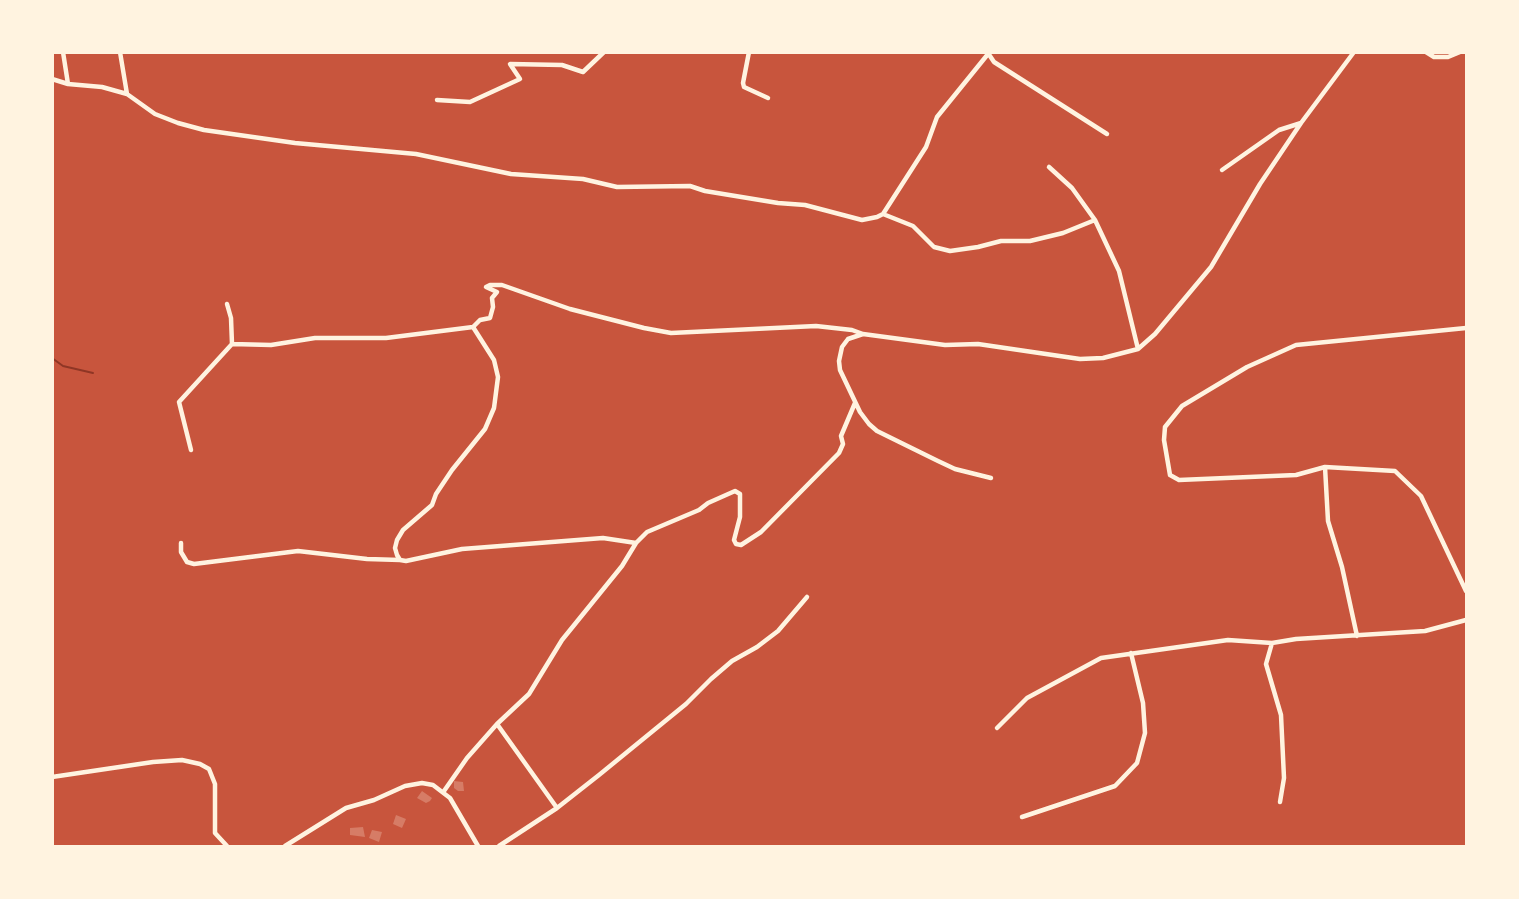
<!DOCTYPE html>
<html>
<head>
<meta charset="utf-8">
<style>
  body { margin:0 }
  #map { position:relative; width:1519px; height:899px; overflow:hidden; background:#c8553d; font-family:"Asap Condensed",sans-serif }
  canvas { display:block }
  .frame { position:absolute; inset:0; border:54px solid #fff3e0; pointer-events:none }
</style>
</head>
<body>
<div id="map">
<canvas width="1519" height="899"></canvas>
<div class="frame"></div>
</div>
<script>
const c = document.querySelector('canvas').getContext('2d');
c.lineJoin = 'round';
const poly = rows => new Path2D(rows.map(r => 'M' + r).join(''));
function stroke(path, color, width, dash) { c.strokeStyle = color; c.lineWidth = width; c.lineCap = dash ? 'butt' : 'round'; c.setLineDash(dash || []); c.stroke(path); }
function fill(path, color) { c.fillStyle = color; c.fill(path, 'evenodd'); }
stroke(poly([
  [52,358,63,366,93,373]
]), '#8f3625', 2);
fill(poly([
  [454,781,463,782,464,791,458,791,454,788],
  [422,791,432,798,430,801,426,803,417,798],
  [396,815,406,819,402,828,393,824],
  [363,827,365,837,350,835,350,828],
  [372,830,382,832,379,842,369,838]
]), '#d67c66');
stroke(poly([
  [63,52,68,84],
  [120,52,127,94],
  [749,52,743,83,744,87,768,98],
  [1426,52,1434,57,1448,57,1460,52],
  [988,53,994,62,1107,134],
  [52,79,68,84,102,87,127,94,155,114,178,123,204,130,295,143,416,154,511,174,583,179,617,187,690,186,705,191,778,203,805,205,862,220,877,217,883,214,913,226,934,247,950,251,978,247,1001,241,1030,241,1063,233,1095,220,1119,271,1138,349,1155,334,1211,267,1260,184,1301,123,1354,52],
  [437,100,470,102,520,79,510,64,562,65,583,72,604,52],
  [1049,167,1072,188,1095,220],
  [1222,170,1279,130,1301,123],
  [883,214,926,147,937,117,988,54],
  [227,304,231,318,232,344],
  [473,327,494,360,498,377,494,408,485,429,452,470,436,494,432,505,403,530,397,540,395,548,397,555,400,560,406,561,462,549,603,538,636,543],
  [1466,328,1296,345,1247,367,1182,406,1165,427,1164,440,1170,475,1179,480,1296,475,1325,467,1395,471,1421,496,1466,591],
  [191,450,179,402,232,344,271,345,315,338,386,338,473,327,480,320,490,318,493,307,492,298,497,292,486,287,490,285,502,285,570,309,644,328,671,333,816,326,852,330,863,334],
  [1325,467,1328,521,1342,567,1357,636],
  [991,478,955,469,938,461,877,431,869,424,860,412,840,370,839,361,842,347,848,339,863,334,945,345,978,344,1080,359,1103,358,1138,349],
  [181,543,181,552,187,562,194,564,298,551,367,559,400,560],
  [1272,643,1266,664,1281,715,1284,778,1280,802],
  [497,724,557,808],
  [997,728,1027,698,1101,658,1228,640,1272,643,1296,639,1425,631,1466,620],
  [52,777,153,762,182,760,200,764,209,769,215,784,215,833,227,846],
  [444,791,467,758,497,724,529,694,562,640,622,566,636,543,647,532,699,510,708,503,735,491,740,494,740,517,734,540,736,544,741,545,761,532,839,453,843,444,841,436,855,403],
  [1022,817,1115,786,1137,763,1145,733,1143,703,1131,653],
  [285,846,346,808,374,800,405,786,422,783,433,785,450,798,478,846],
  [499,846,557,808,599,775,686,704,711,679,732,661,757,647,778,631,807,597]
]), '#fff3e0', 4.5);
</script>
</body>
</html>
